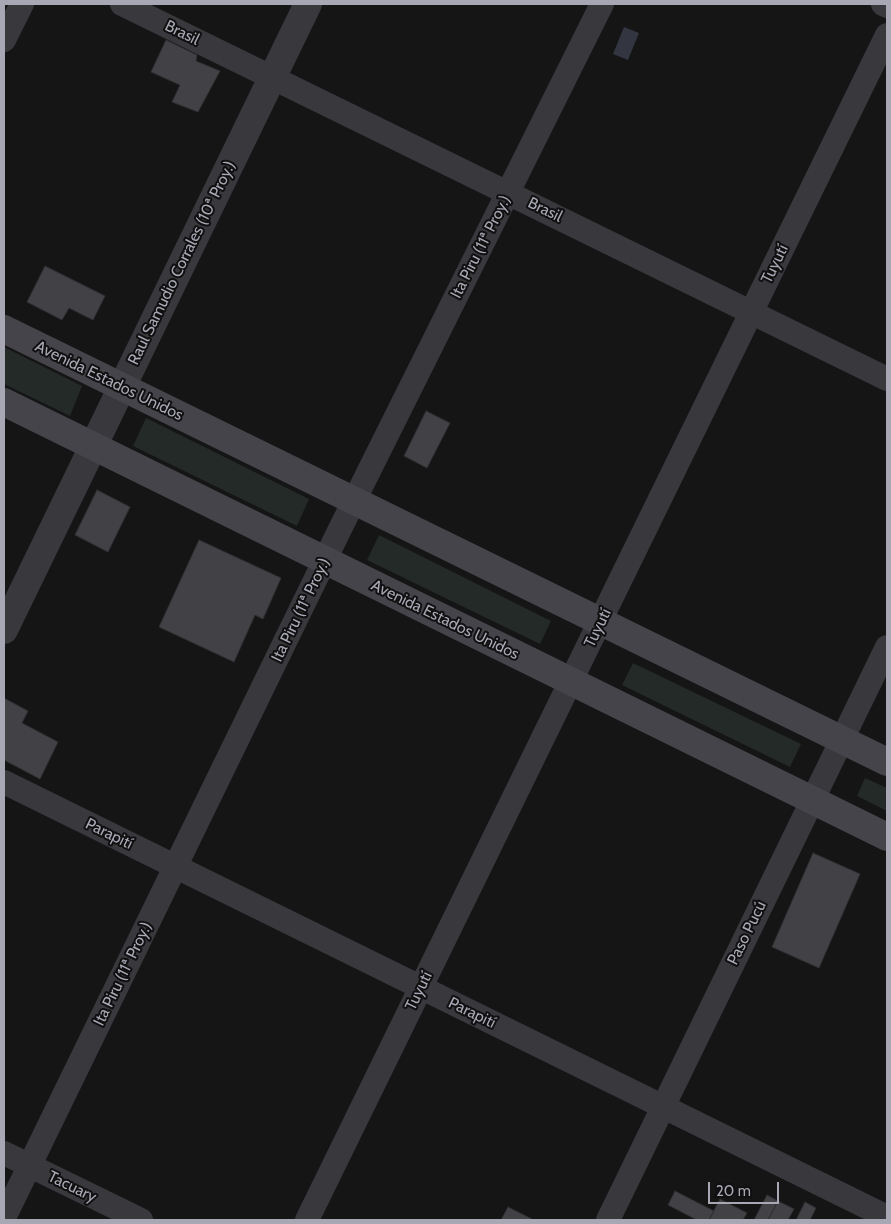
<!DOCTYPE html>
<html>
<head>
<meta charset="utf-8">
<style>
  body { margin:0 }
  #map { position:relative; width:891px; height:1224px; overflow:hidden; background:#151516; font-family:Cabin,sans-serif }
  canvas { display:block }
  .frame { position:absolute; inset:0; border:5px solid #a8a8b5; pointer-events:none }
  .scale { position:absolute; left:708px; top:1182px; width:71px; height:22px; box-sizing:border-box; border:2px solid #a8a8b5; border-top:0; padding-left:6px; font-size:15px; line-height:18px; white-space:nowrap; color:#a8a8b5; -webkit-text-stroke:4px #101011; paint-order:stroke }
</style>
</head>
<body>
<div id="map">
<canvas width="891" height="1224"></canvas>
<div class="frame"></div>
<div class="scale">20 m</div>
</div>
<script>
const c = document.querySelector('canvas').getContext('2d');
c.lineJoin = 'round';
function fill(path, color) { c.fillStyle = color; c.fill(path, 'evenodd'); }
const poly = rows => new Path2D(rows.map(r => 'M' + r).join(''));
function stroke(path, color, width, dash) { c.strokeStyle = color; c.lineWidth = width; c.lineCap = dash ? 'butt' : 'round'; c.setLineDash(dash || []); c.stroke(path); }
function drawText(font, color, halo, rows, align = 'center') {
  c.font = font + ' Cabin,sans-serif'; c.lineWidth = 4; c.setLineDash([]); c.textBaseline = 'middle'; c.strokeStyle = halo; c.fillStyle = color; for (const [text, x, y, turn = 0] of rows) {
    c.save(); c.translate(x, y); c.rotate((+turn || 0) * Math.PI / 180); c.textAlign = isNaN(turn) ? turn : align; if (halo) c.strokeText(text, 0, 0); c.fillText(text, 0, 0); c.restore();
  }
}
fill(poly([
  [4,347,82,386,70,416,4,384],
  [146,418,309,499,297,526,133,446],
  [379,535,551,621,540,644,367,560],
  [633,663,801,744,790,767,622,685],
  [865,778,887,788,887,811,857,796]
]), '#232a27');
fill(poly([
  [624,27,639,33,628,60,613,54]
]), '#333641');
const building = poly([
  [166,40,197,55,196,61,220,71,198,112,172,102,180,85,151,72,166,40],
  [45,266,105,296,93,320,69,308,62,320,27,302,45,266],
  [426,411,450,423,427,468,404,456,426,411],
  [97,490,130,507,108,552,75,535,97,490],
  [199,540,281,578,263,619,255,615,234,662,159,627,199,540],
  [4,698,28,711,22,723,58,742,40,779,4,760,4,698],
  [813,853,860,874,819,968,772,947,813,853],
  [675,1191,714,1211,709,1220,697,1220,668,1205,675,1191],
  [767,1195,778,1201,768,1220,754,1220,767,1195],
  [720,1199,747,1213,743,1220,709,1220,720,1199],
  [778,1201,794,1209,788,1220,768,1220,778,1201],
  [805,1202,816,1208,810,1220,796,1220,805,1202],
  [508,1207,534,1220,501,1220,508,1207]
]);
fill(building, '#424246');
stroke(building, '#302f32', 1);
stroke(poly([
  [122,4,887,379],
  [883,4,887,6],
  [4,40,22,4],
  [4,782,887,1217],
  [4,1153,141,1220],
  [4,1218,339,531,602,4],
  [307,1220,887,35],
  [608,1220,887,647]
]), '#39383d', 24);
stroke(poly([
  [4,630,308,4]
]), '#39383d', 28);
stroke(poly([
  [4,329,887,762],
  [4,402,887,837]
]), '#45444a', 28);
drawText('16px', '#a8a8b5', '#101011', [
  ["Brasil",182,33,26],
  ["Brasil",545,210,26],
  ["Ita Piru (11ª Proy.)",481,247,-63],
  ["Raul Samudio Corrales (10ª Proy.)",182,263,-64],
  ["Tuyutí",775,264,-64],
  ["Avenida Estados Unidos",109,381,26],
  ["Ita Piru (11ª Proy.)",301,610,-64],
  ["Avenida Estados Unidos",445,620,26],
  ["Tuyutí",598,628,-64],
  ["Parapití",109,834,26],
  ["Paso Pucú",747,933,-64],
  ["Ita Piru (11ª Proy.)",123,974,-64],
  ["Tuyutí",419,991,-64],
  ["Parapití",472,1013,26],
  ["Tacuary",72,1187,26]
]);
</script>
</body>
</html>
